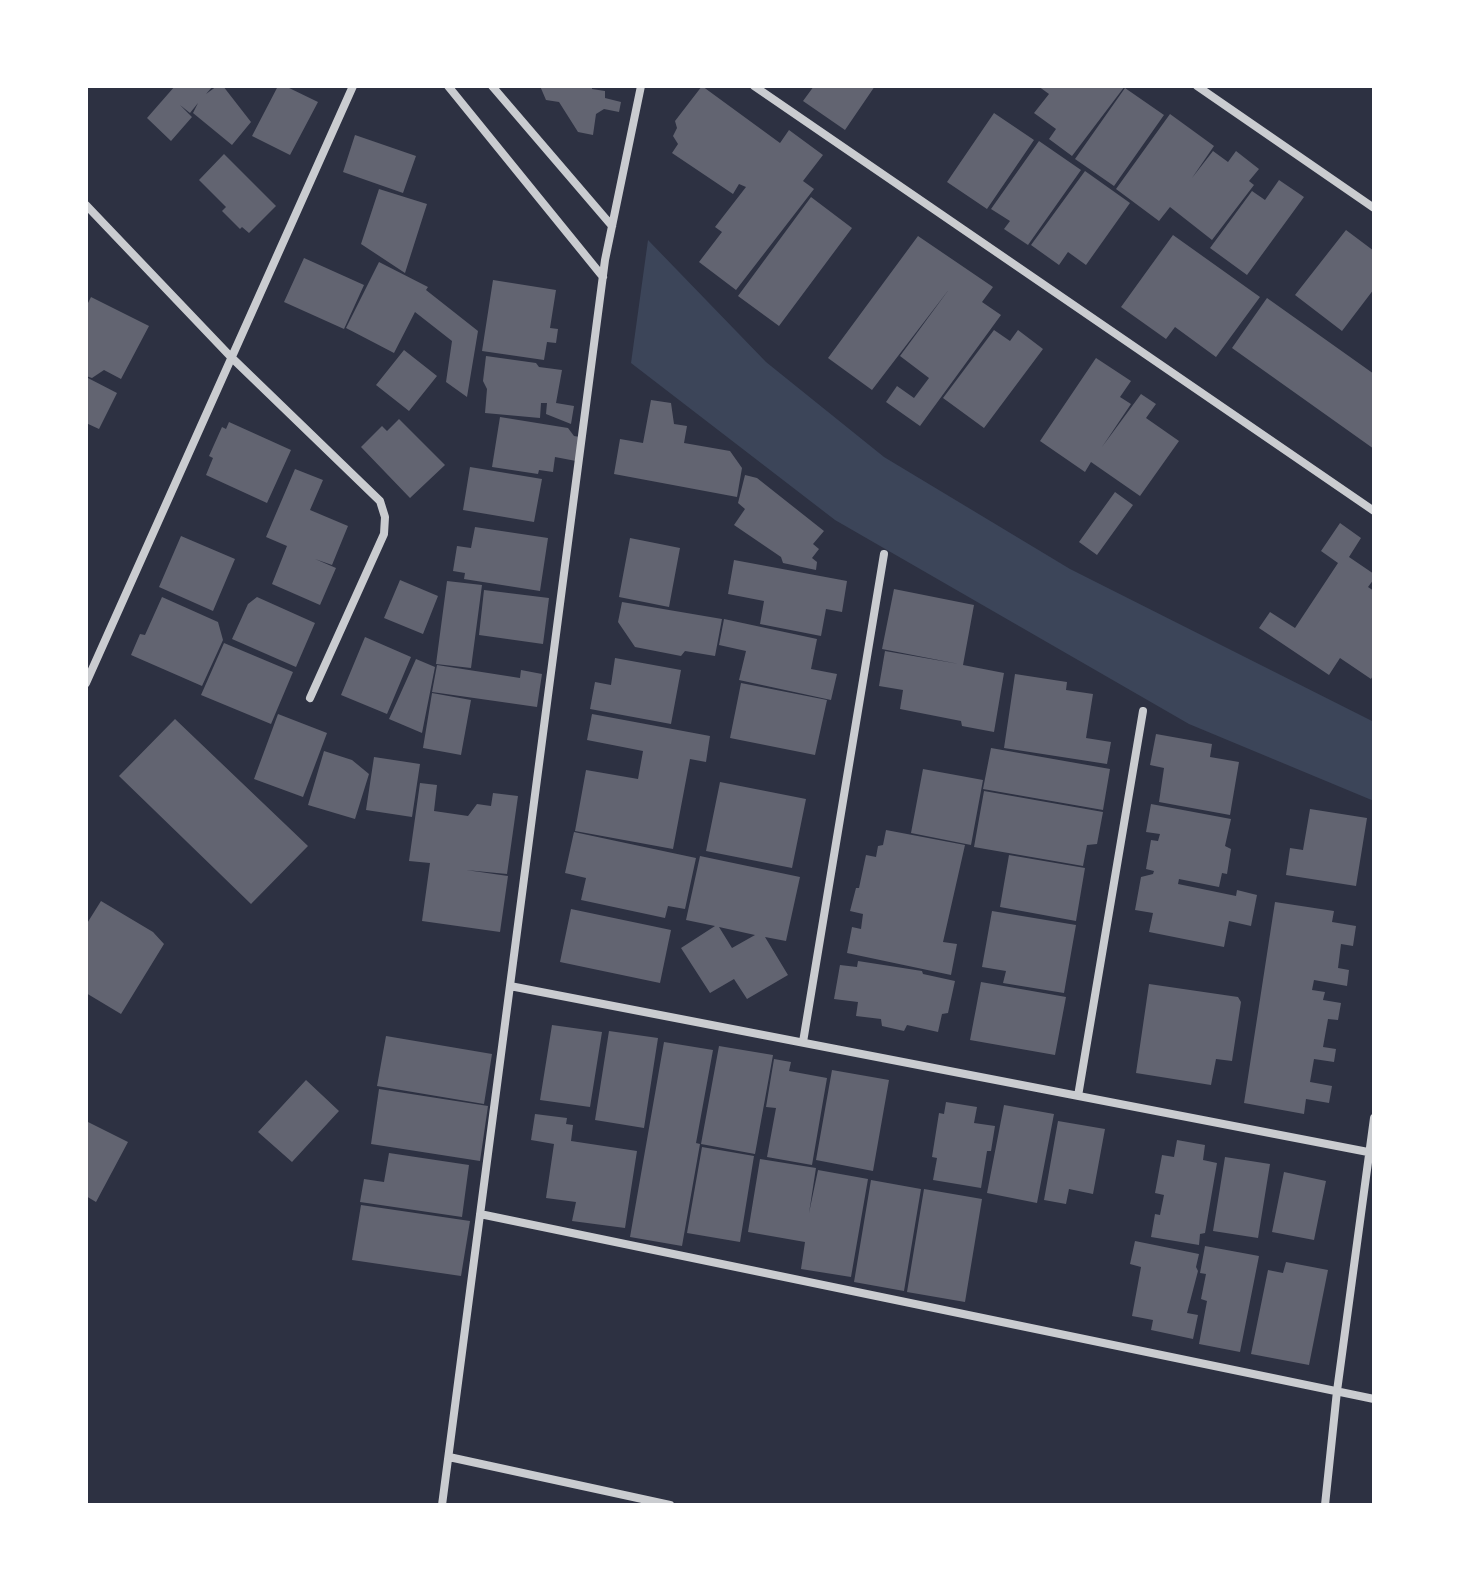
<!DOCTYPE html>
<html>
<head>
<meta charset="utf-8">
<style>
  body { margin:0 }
  #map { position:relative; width:1460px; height:1591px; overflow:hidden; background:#2d3142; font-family:Figtree,sans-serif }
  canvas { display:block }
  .frame { position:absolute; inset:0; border:88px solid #fff; pointer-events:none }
</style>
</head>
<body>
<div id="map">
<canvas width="1460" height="1591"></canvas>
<div class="frame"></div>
</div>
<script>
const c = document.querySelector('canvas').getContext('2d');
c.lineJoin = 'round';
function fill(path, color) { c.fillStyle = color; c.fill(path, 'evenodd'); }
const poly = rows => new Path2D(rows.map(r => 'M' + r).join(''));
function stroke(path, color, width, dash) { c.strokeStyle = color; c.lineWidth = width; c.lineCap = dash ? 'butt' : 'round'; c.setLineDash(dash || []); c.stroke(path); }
fill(poly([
  [648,240,766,362,884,457,1070,569,1374,722,1374,801,1189,724,835,520,631,363]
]), '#3c4559');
fill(poly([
  [175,86,213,86,206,94,217,86,223,86,251,122,232,145,193,113,198,103,190,113,180,105,192,117,171,141,147,118],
  [278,86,285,86,318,102,290,155,252,136],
  [540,86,592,86,592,89,605,91,605,98,621,102,619,112,604,109,596,114,593,135,578,132,559,102,546,100],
  [702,86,780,143,789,130,823,155,803,181,814,189,736,290,699,262,722,232,715,227,746,187,739,184,733,194,672,153,678,144,673,136,677,128,675,121],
  [814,86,875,86,845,130,803,101],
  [1038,86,1125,86,1072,156,1049,139,1056,129,1034,113,1049,94],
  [1125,88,1164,115,1114,186,1075,159],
  [994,113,1034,140,987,209,947,182],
  [1170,114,1214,146,1192,178,1213,151,1228,162,1236,151,1259,169,1249,181,1254,185,1212,240,1170,207,1159,221,1116,189],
  [355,135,416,156,403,193,343,172],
  [1039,141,1081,170,1028,245,1004,229,1010,221,991,209],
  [224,154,276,206,249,233,242,227,240,229,222,211,226,207,199,180],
  [1085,171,1130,203,1086,265,1068,252,1059,265,1031,245],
  [1279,180,1304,197,1247,275,1210,248,1252,191,1265,200],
  [379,189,427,204,405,273,361,244],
  [811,197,852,228,779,326,738,296],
  [1346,230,1374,251,1374,289,1342,331,1295,295],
  [1173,235,1260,297,1216,357,1175,327,1166,339,1121,307],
  [918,236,993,287,982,302,1001,315,920,426,886,402,897,386,914,398,929,378,900,356,950,288,872,390,828,358],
  [304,258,364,285,344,329,284,302],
  [379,262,428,287,426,290,478,331,467,397,446,382,452,341,415,312,394,353,346,328],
  [493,280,556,290,550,328,558,329,556,343,547,342,544,360,482,351],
  [91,297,149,326,121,379,104,370,92,378,86,376,86,307],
  [1267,298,1374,374,1374,449,1232,348],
  [994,330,1010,341,1018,330,1043,349,984,428,943,398],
  [404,350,437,376,409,411,376,385],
  [486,356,536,363,539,367,562,370,556,403,574,406,571,424,546,414,547,403,541,403,540,418,485,413,487,389,483,381],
  [1096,358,1131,381,1120,397,1131,404,1102,447,1141,394,1156,404,1146,418,1179,441,1140,496,1091,462,1085,472,1040,441],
  [86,377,117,393,99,429,86,423],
  [651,400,671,403,674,424,687,426,684,443,730,451,742,468,737,497,614,474,620,439,643,443],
  [500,417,568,428,574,436,580,437,576,461,555,457,553,472,539,470,538,474,492,467],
  [399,419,445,465,410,498,361,447,382,426,387,431],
  [229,422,291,450,267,503,206,475,213,458,209,456,222,427,226,429],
  [470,467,542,479,534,522,463,510],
  [295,469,323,480,310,510,348,526,332,565,315,559,336,568,320,605,272,584,287,546,266,537],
  [745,475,757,478,824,531,813,544,819,549,812,558,817,562,816,570,783,563,781,557,734,525,745,509,738,503],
  [1115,492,1133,505,1097,555,1079,542],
  [1340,523,1361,538,1349,557,1374,574,1374,579,1368,587,1374,591,1374,674,1371,679,1340,658,1329,675,1259,628,1270,612,1295,628,1338,563,1321,551],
  [475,527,548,538,540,591,464,579,465,573,453,571,457,546,471,548],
  [181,536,235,559,213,611,159,587],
  [630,538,680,548,669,607,619,597],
  [734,560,847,581,842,612,826,609,821,636,760,624,764,601,728,594],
  [400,580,438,596,423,634,384,618],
  [447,581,482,585,471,668,436,664],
  [894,589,974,605,963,665,1004,673,994,732,962,726,961,721,900,709,903,690,879,686,885,651,959,664,882,649],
  [484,590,549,598,543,644,479,635],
  [162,597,218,622,223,640,202,686,131,655,140,634,145,635],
  [257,597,315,623,296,667,232,639,248,604],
  [622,602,722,619,715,656,685,651,681,656,635,647,618,622],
  [724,619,817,639,811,669,837,674,831,700,739,680,746,651,719,645],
  [365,637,411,657,387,714,341,695],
  [224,643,293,672,271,724,201,695],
  [615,658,681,670,671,724,590,709,595,682,611,685],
  [416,659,435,667,422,733,389,719],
  [437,665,520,678,521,670,542,674,537,707,432,692],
  [1015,674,1067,682,1066,690,1093,694,1086,738,1111,742,1107,764,1004,748],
  [741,683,827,700,815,755,730,738],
  [432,693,471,700,461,755,423,748],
  [278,714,327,733,303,797,254,779],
  [592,714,710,736,706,762,690,759,673,849,575,831,586,770,638,779,643,751,587,740],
  [175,719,308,846,251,904,119,776],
  [1156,734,1212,744,1210,757,1239,762,1230,815,1159,802,1164,768,1150,765],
  [991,748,1110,769,1103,810,983,789],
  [324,751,352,760,369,774,355,819,308,805],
  [374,757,420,764,412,817,366,810],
  [923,769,983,780,971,845,911,833],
  [720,782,806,799,792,868,706,851],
  [420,783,437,785,434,811,468,816,477,804,491,806,493,793,518,796,507,874,466,870,508,876,500,932,422,921,430,863,409,861],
  [984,791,1103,812,1097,844,1087,845,1083,866,974,847],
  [1151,804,1231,819,1225,846,1231,849,1227,874,1222,873,1219,887,1179,879,1178,884,1236,896,1237,890,1257,895,1251,926,1229,921,1224,947,1149,932,1153,913,1135,910,1141,877,1153,874,1154,871,1146,869,1151,840,1158,841,1160,834,1146,832],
  [1310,809,1367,818,1356,886,1286,875,1290,848,1303,850],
  [886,830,965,845,943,942,957,944,951,975,847,953,852,927,861,929,863,914,850,911,856,888,859,888,866,855,876,857,878,846,883,845],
  [574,832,696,858,685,909,668,906,665,918,581,900,586,878,565,873],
  [1009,855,1085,868,1076,921,1000,907],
  [700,856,800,877,786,941,765,937,788,975,747,999,734,979,710,993,681,948,715,926,686,920],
  [719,927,755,935,732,948],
  [101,901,153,932,164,944,121,1014,86,993,86,925],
  [1275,902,1334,911,1332,922,1356,926,1353,946,1341,944,1338,968,1349,970,1347,986,1314,980,1312,990,1325,992,1323,1000,1341,1003,1338,1020,1328,1019,1323,1047,1336,1049,1334,1062,1314,1059,1310,1082,1332,1086,1329,1103,1306,1099,1304,1114,1244,1103],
  [571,909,671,930,660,983,560,962],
  [992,911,1076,925,1064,993,1003,983,1006,971,982,967],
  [858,961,922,971,923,974,955,981,948,1013,942,1014,938,1032,907,1025,904,1031,882,1026,881,1019,856,1016,858,1002,834,999,840,965,857,967],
  [981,982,1066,997,1055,1055,970,1040],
  [1149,984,1238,997,1241,1002,1232,1061,1216,1059,1211,1085,1136,1073],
  [552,1025,602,1032,590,1107,540,1100],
  [609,1031,658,1038,644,1128,595,1120],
  [386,1036,492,1054,484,1104,377,1086],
  [664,1042,713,1050,696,1143,700,1144,682,1246,630,1237],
  [719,1046,773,1055,755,1154,701,1144],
  [774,1059,791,1062,789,1071,827,1078,812,1165,767,1157,776,1108,766,1107],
  [832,1070,889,1080,873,1171,816,1160],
  [306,1080,339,1111,292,1162,258,1132],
  [379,1089,488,1106,480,1161,371,1144],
  [946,1102,977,1107,974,1123,995,1126,991,1151,987,1151,981,1188,933,1180,937,1158,932,1157,939,1113,944,1114],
  [1004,1105,1054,1114,1037,1203,987,1193],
  [535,1114,567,1118,566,1124,573,1125,571,1141,637,1151,625,1228,572,1221,576,1202,546,1198,554,1144,531,1140],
  [86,1121,128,1142,96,1202,86,1196],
  [1058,1121,1105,1129,1093,1194,1069,1189,1066,1204,1044,1200],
  [1177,1140,1205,1145,1203,1160,1217,1163,1205,1233,1200,1234,1199,1245,1151,1237,1155,1214,1160,1215,1164,1195,1155,1193,1162,1155,1174,1157],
  [702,1147,754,1156,740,1242,687,1233],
  [389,1153,469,1165,462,1217,360,1202,364,1179,384,1182],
  [1225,1157,1270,1164,1258,1238,1213,1231],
  [760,1159,816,1168,809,1213,818,1170,868,1179,851,1277,801,1269,805,1242,748,1232],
  [1284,1172,1326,1181,1314,1240,1272,1232],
  [871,1180,921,1189,904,1291,854,1282],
  [924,1189,982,1199,965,1302,907,1292],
  [361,1205,470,1221,461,1276,352,1260],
  [1135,1241,1199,1254,1196,1267,1198,1271,1187,1313,1198,1315,1193,1339,1151,1330,1153,1320,1132,1316,1141,1267,1130,1264],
  [1205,1246,1259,1256,1240,1352,1199,1344,1207,1301,1201,1299,1206,1274,1200,1273],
  [1286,1262,1328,1270,1309,1365,1251,1354,1268,1270,1283,1273]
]), '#626471');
stroke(poly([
  [448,86,603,277],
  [492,86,612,226],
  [754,86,1374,511],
  [1197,86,1374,208],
  [86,205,230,356,380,501,385,517,384,534,310,698],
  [86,683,353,86],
  [510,986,1368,1152],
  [803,1042,884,554],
  [1078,1096,1143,711],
  [480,1214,1374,1399],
  [449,1457,670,1505],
  [442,1505,605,260,641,86],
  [1325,1505,1337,1391,1374,1118]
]), '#caccd0', 8);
</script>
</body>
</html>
